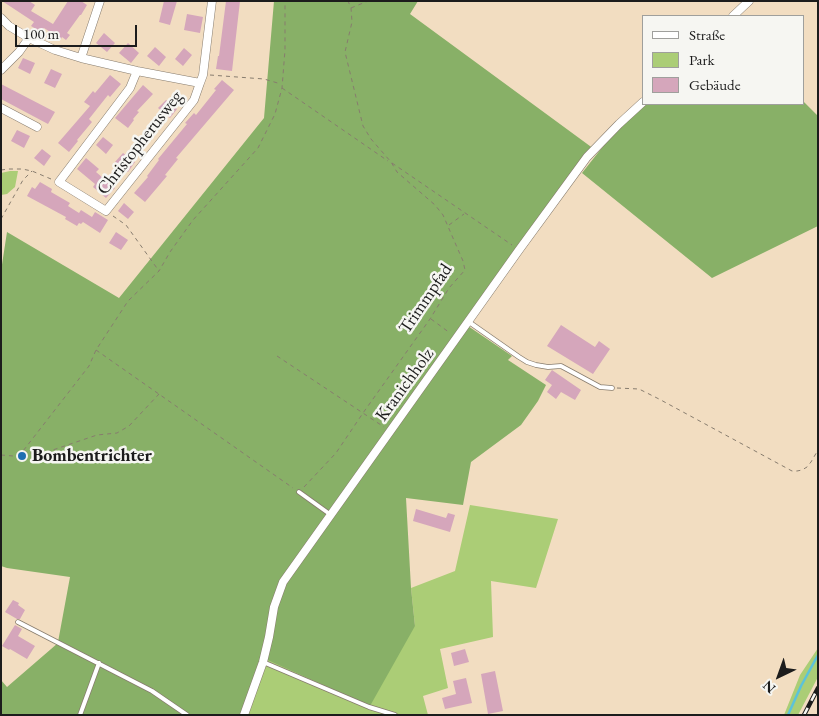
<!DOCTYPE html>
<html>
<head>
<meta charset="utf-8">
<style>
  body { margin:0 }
  #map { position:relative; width:819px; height:716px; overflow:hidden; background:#f2ddc1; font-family:"EB Garamond",serif }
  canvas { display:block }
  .frame { position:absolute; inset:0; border:2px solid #1c1c1c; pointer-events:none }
  .legend { position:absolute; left:642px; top:15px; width:162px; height:90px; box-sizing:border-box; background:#f6f6f2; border:1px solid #9f9f9c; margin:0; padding:6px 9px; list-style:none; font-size:15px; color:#1c1c1c }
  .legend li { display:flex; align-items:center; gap:10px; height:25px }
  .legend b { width:25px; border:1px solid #9f9f9c }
  .north { position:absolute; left:754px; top:651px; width:50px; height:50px; -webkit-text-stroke:4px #f6f6f2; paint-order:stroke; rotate:222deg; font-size:14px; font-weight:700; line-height:20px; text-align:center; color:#1c1c1c }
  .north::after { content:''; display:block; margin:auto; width:18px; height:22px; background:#1c1c1c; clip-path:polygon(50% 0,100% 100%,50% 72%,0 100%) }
  .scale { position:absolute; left:15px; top:25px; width:122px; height:22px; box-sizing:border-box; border:2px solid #1c1c1c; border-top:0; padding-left:6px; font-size:15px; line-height:18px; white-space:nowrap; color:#1c1c1c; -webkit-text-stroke:4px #f6f6f2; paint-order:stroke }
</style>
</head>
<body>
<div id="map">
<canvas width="819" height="716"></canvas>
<div class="frame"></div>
<ul class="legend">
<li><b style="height:6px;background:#fff"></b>Straße</li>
<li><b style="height:14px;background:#abcd76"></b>Park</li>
<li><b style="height:14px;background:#d5a6bb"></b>Gebäude</li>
</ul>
<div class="north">N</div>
<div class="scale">100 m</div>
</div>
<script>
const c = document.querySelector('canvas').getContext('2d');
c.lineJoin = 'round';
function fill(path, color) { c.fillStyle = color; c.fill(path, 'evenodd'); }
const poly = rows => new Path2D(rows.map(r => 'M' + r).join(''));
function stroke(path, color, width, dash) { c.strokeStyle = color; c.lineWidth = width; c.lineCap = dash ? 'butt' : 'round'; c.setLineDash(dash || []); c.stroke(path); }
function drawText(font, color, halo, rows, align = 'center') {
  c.font = font + ' "EB Garamond",serif'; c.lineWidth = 5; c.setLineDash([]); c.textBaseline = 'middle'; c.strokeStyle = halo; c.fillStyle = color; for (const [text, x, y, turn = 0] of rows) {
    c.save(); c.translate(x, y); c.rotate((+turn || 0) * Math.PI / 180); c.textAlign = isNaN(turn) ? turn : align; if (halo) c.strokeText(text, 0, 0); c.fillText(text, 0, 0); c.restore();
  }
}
fill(poly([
  [10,171,18,171,15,187,7,194,1,195,1,173],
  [470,505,558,519,536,588,491,581,493,637,440,649,448,688,423,696,428,715,247,715,261,657,415,626,411,588,455,571],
  [818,648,818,677,798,715,784,715,800,675]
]), '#abcd76');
fill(poly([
  [274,1,418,1,410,14,594,149,465,324,512,356,508,360,546,385,538,401,521,425,471,462,463,505,406,498,411,588,415,626,370,706,261,657,247,715,81,715,100,663,58,642,70,577,7,568,1,566,1,271,7,232,119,298,264,118],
  [803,101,818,116,818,226,712,278,582,173,620,125,643,104,803,104],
  [58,643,98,664,79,715,1,715,1,680,7,687]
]), '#88b067');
stroke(poly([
  [788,715,801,686,818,655]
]), '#5cc2d9', 2.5);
fill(poly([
  [2,1,29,1,35,5,31,11,53,24,68,1,81,1,87,5,81,15,80,15,67,33,70,35,66,40,62,37,61,39,44,28,41,32,31,26,34,22],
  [164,1,177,1,170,25,159,22],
  [226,1,240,1,232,71,216,69,218,56,219,56],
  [187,14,203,17,200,33,184,30],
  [104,33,115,43,107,52,96,43],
  [128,43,139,53,131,63,119,53],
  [155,47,166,57,159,66,147,56],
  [184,48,192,55,183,66,175,59],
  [23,58,35,63,30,74,18,68],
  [51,69,62,74,55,88,44,83],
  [110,75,121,84,110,97,108,95,89,119,92,122,77,140,78,141,69,152,58,143,90,106,84,102,93,91,95,93],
  [222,80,234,90,176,158,178,159,165,175,167,176,145,202,134,193,148,177,147,176,159,160,158,159,187,124,185,123,194,113,196,115,216,90,214,89],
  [1,84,55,112,48,124,1,99],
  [143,85,153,94,137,111,139,112,133,119,134,120,128,128,115,118],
  [166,100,177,109,170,118,158,108],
  [17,130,30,136,24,148,11,141],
  [103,137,113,145,106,154,96,145],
  [42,149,51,156,44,166,34,158],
  [123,153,135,162,128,172,115,162],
  [86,158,99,169,96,172,115,188,106,198,93,187,95,184,77,169],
  [40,182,52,189,51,192,70,203,68,206,79,213,81,210,92,217,95,212,108,220,100,233,83,222,81,224,79,223,77,226,65,219,66,217,27,196,32,187,35,189],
  [124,203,134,212,128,219,118,211],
  [116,232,128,240,121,250,109,243],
  [561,325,595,347,599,341,610,349,593,374,547,346],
  [552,370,581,390,575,400,561,392,556,399,547,392,552,385,545,380],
  [416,509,446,518,448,513,455,515,450,532,413,521],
  [13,600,19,603,18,605,25,610,20,619,17,619,5,612],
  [15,625,22,629,18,636,35,646,27,659,10,649,9,650,2,646],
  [465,649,469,662,454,666,451,653],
  [495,671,503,711,488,714,481,674],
  [466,678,472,703,445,709,442,698,456,694,453,681]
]), '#d5a6bb');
const service = poly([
  [469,322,519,357,527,362,536,365,548,367,561,366,600,387,612,388],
  [299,492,331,515],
  [18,622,152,691,187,715],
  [263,662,369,707,395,715],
  [80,715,99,663]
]);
const minor = poly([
  [733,16,749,1],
  [1,18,9,26,29,38,55,50,81,58,137,71,200,83,203,75,212,1],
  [81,58,100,1],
  [1,70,19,52,29,38],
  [137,71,130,88,59,182,106,211,194,100,200,83],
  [1,108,37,127],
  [244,715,263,662,269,637,274,607,283,582,519,250,587,157,619,124,643,102]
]);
stroke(service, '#877c6e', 5.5);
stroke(minor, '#877c6e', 9);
stroke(poly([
  [351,8,368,1],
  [210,75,264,79,281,84],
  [282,88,388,161],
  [392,163,512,245],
  [1,170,9,169,22,169,32,171,51,179],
  [113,216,126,225,159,271],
  [1,219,23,180,32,171],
  [449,225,464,214],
  [431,319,450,333],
  [96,350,293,488],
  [277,356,384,427],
  [617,388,639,389,659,399,792,471,797,471,802,470,807,467,811,462,818,450],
  [23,451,38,455,97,435,117,433,129,426,159,394],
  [1,455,13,456,23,451,89,366,96,350,128,301,159,271,170,252,193,220,258,148,275,114,282,88,285,50,285,1],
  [304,487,336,453,363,413,430,319,449,288,465,270,463,261,443,215,435,205,397,172,391,162,371,139,363,126,345,52,352,22,351,8,348,1]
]), '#877c6e', 1, [4, 4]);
stroke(service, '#fff', 4);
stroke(minor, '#fff', 8);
const rail = poly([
  [804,715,818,688]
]);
stroke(rail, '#1c1c1c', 4.5);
stroke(rail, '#f6f6f2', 2.5, [8]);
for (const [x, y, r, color] of [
  [22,456,5,"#1f6fb2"]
]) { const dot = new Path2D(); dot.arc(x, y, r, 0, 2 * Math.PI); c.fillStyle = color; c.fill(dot); stroke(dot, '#f6f6f2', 2); }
drawText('18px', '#1c1c1c', '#f6f6f2', [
  ["Christopherusweg",140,143,-52],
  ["Trimmpfad",426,299,-56],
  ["Kranichholz",405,385,-54]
]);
drawText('bold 18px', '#1c1c1c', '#f6f6f2', [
  ["Bombentrichter",32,456]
], 'left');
</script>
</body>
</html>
